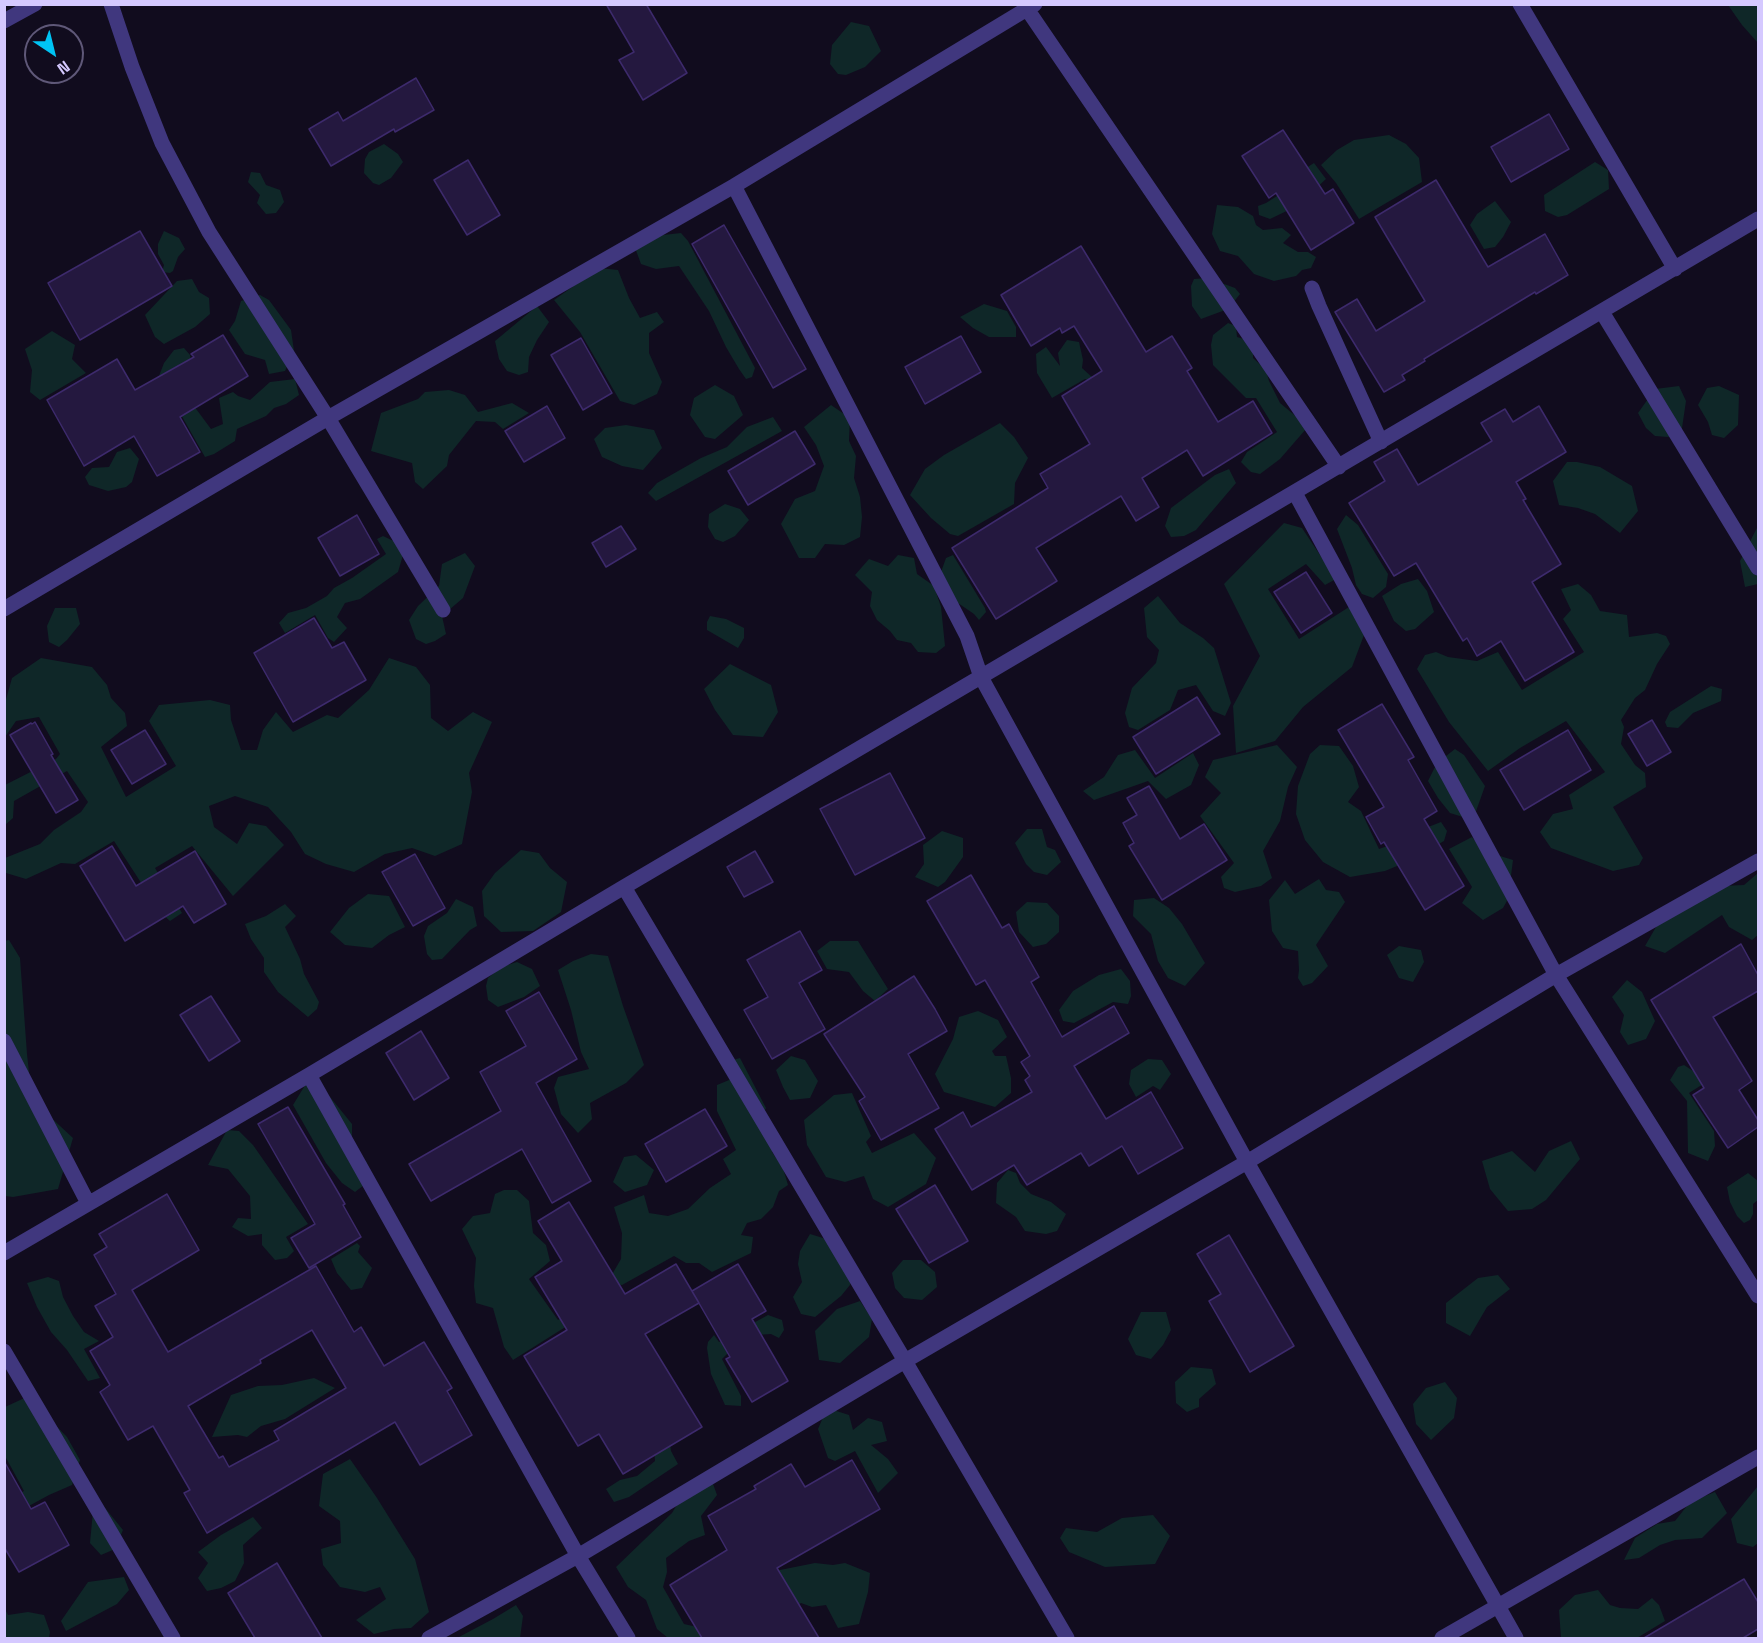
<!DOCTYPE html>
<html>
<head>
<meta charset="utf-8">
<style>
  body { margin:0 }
  #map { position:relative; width:1763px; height:1643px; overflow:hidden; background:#110c1e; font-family:"Space Grotesk",sans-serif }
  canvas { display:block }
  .frame { position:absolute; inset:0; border:6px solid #d5c9ff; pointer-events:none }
  .north { position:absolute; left:24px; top:24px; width:60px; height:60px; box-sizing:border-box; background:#110c1e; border:2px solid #5f5878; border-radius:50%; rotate:145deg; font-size:16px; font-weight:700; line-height:24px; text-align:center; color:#d5c9ff }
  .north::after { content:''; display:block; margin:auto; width:21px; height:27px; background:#00c4f4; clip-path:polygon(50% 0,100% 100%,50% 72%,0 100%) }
</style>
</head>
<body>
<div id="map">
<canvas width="1763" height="1643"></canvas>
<div class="frame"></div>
<div class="north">N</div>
</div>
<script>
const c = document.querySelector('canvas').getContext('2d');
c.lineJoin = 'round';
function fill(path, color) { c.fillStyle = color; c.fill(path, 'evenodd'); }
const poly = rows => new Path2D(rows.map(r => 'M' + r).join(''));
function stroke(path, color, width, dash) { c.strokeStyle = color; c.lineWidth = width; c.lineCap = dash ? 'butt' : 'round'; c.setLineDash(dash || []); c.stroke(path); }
fill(poly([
  [1728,5,1758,5,1758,43,1742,25],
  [851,22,869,26,881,51,865,67,846,75,838,74,830,64,832,45],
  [1389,135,1406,144,1419,158,1422,182,1359,219,1336,183,1321,165,1337,150,1354,140],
  [384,144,398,154,403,162,391,178,379,185,373,183,364,173,365,159,369,152],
  [1595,162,1608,170,1609,189,1567,215,1558,217,1545,211,1544,195],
  [1314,163,1326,179,1297,206,1270,219,1259,215,1258,206,1266,203,1299,182,1298,173],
  [251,172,260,173,266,185,280,190,284,202,276,213,266,214,257,203,260,195,248,182],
  [1495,201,1511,222,1503,237,1495,247,1484,249,1470,225,1477,214],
  [1217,205,1238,207,1253,216,1256,225,1263,230,1282,228,1291,235,1283,243,1298,252,1308,252,1316,257,1311,268,1302,270,1296,276,1274,281,1254,274,1238,256,1220,251,1212,234],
  [164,231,179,238,185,249,178,257,173,271,170,273,162,272,164,265,158,254,158,244],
  [681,233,688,241,755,368,752,377,746,379,739,369,726,347,709,311,679,266,656,269,641,264,634,245,663,235],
  [599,268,618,270,629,298,640,318,657,312,664,322,649,333,649,353,662,382,657,394,634,405,620,401,580,332,554,300],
  [1208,278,1235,288,1240,294,1228,309,1201,319,1192,306,1191,286,1194,279],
  [192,279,199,292,209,298,210,314,195,327,164,344,155,337,145,315,177,281],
  [260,295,269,300,291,330,294,351,285,371,269,374,265,360,245,354,229,330,235,321,241,301],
  [984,304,1007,311,1016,327,1016,337,989,337,973,328,960,317],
  [537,306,549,322,537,340,529,357,528,372,519,375,507,371,499,359,495,341],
  [1228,323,1236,326,1237,337,1244,339,1253,350,1253,358,1266,370,1269,381,1280,403,1298,418,1306,429,1280,459,1260,474,1251,472,1241,462,1247,452,1277,432,1256,398,1246,398,1213,365,1211,345,1213,335],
  [52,331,75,345,72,359,86,373,40,400,30,392,32,370,25,349],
  [1067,340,1079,342,1083,360,1082,368,1093,378,1090,381,1085,379,1052,398,1037,373,1036,354,1046,347,1060,366,1058,353],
  [184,348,190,355,192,365,188,398,211,429,223,424,219,398,233,392,238,396,250,400,270,382,295,379,299,395,286,404,274,408,266,416,237,429,235,441,214,454,205,457,159,376,164,363,174,350],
  [715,385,734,396,743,415,715,439,705,437,690,415,694,398],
  [1679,386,1686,401,1681,435,1668,437,1655,436,1646,428,1638,413,1655,389],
  [1719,386,1739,395,1738,425,1724,438,1712,435,1708,422,1698,405,1707,388],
  [449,390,465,395,478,412,512,403,529,413,503,429,495,422,476,421,449,455,447,466,423,489,415,482,412,463,371,451,381,413,418,399,425,392],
  [831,405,850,418,849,441,856,456,854,478,860,497,862,517,860,537,844,545,825,544,815,558,799,558,781,524,795,499,815,491,824,466,816,445,804,427],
  [773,417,782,431,656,501,648,493,657,483,701,458,727,447,747,427],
  [1000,423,1014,437,1028,458,1015,483,1014,504,958,536,950,534,931,518,910,495,925,469,944,455],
  [626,425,654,430,662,448,643,470,622,466,602,457,594,439,605,428],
  [130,448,139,459,132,482,126,487,108,491,89,485,85,477,92,468,109,467,117,452],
  [1567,462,1577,462,1600,467,1632,486,1638,511,1620,533,1595,514,1578,508,1559,505,1553,481],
  [1229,469,1236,483,1196,530,1184,536,1171,537,1165,526,1171,508,1215,475],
  [725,504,740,509,749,520,735,536,723,542,715,539,708,527,709,514],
  [1346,515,1358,525,1388,574,1386,587,1373,598,1362,594,1356,585,1352,568,1337,529],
  [1284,523,1302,528,1336,579,1325,585,1306,564,1268,589,1299,639,1349,607,1364,635,1352,667,1303,707,1275,741,1236,753,1233,706,1260,656,1224,584],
  [1758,526,1758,584,1745,587,1740,561],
  [383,536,402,545,403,555,398,572,360,599,345,603,337,617,347,628,334,642,328,638,315,615,285,633,279,623,288,613,306,608,327,596,334,588,352,578,386,554,377,539],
  [465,553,475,566,463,598,442,616,446,634,435,641,426,644,416,639,409,620,418,606,439,586,442,564],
  [898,555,914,558,917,574,934,586,941,607,945,646,936,653,918,652,911,643,897,640,890,631,877,620,870,606,872,592,855,575,869,559,888,566],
  [953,555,985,608,986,612,979,620,974,614,955,601,941,572,946,558],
  [1418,579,1427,591,1434,612,1415,629,1406,631,1394,621,1382,596,1401,584],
  [1578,584,1591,595,1600,611,1627,615,1629,637,1657,633,1666,636,1670,644,1657,664,1645,690,1635,698,1621,720,1624,727,1621,744,1635,765,1645,773,1646,787,1613,807,1643,858,1639,865,1613,871,1551,848,1540,832,1553,814,1573,809,1569,795,1605,772,1566,721,1520,748,1488,771,1449,722,1417,669,1425,655,1436,652,1448,657,1477,661,1498,652,1522,690,1584,652,1563,619,1571,610,1561,589],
  [1158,596,1180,623,1203,638,1214,648,1231,703,1225,716,1213,711,1196,685,1178,690,1170,710,1138,730,1129,727,1125,713,1132,688,1156,663,1159,650,1147,637,1144,608],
  [55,608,76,608,80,624,67,640,59,647,49,642,47,626],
  [710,616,726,619,744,628,744,638,738,648,707,630,707,622],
  [41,658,92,667,107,685,111,698,125,713,127,726,101,747,126,797,176,766,149,721,159,705,210,700,230,705,231,720,241,750,257,750,263,730,276,712,293,732,327,715,338,718,369,690,389,658,416,667,430,685,431,718,448,731,473,712,492,722,469,773,472,792,462,844,435,856,412,848,385,854,354,872,326,864,305,854,291,832,268,807,235,796,209,806,214,827,237,844,249,823,266,826,284,845,233,896,192,846,155,868,182,913,170,921,160,912,114,841,75,864,61,863,26,879,6,873,5,858,40,844,54,830,81,812,88,802,67,771,14,801,13,818,5,825,5,785,56,759,60,754,39,717,16,721,5,737,5,703,12,678],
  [730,664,771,685,778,712,763,737,733,735,715,710,704,689],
  [1711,686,1722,689,1721,701,1693,713,1678,728,1667,727,1665,722,1670,712],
  [1277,745,1297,767,1288,787,1280,821,1263,851,1272,878,1261,886,1235,892,1224,888,1221,877,1234,863,1200,816,1221,793,1205,777,1213,760],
  [1320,745,1339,746,1353,766,1359,787,1348,802,1361,811,1379,849,1399,842,1418,831,1441,822,1447,831,1444,841,1409,861,1385,871,1350,877,1323,862,1305,840,1296,814,1298,786,1310,754],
  [1455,749,1464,755,1485,786,1474,817,1466,818,1450,813,1438,798,1428,781,1437,763],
  [1135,750,1155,778,1193,753,1199,765,1191,785,1166,799,1148,781,1094,800,1083,791,1104,777,1118,755],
  [1027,829,1042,829,1047,847,1055,850,1061,862,1047,875,1034,872,1026,864,1015,843],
  [942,831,963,838,963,857,945,882,938,887,915,877,924,864,923,845],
  [1472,837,1484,851,1513,860,1508,899,1503,908,1483,920,1462,903,1472,887,1449,849],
  [521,850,539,853,550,868,567,882,561,912,533,931,501,932,484,916,482,891,495,873],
  [1758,873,1758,935,1752,940,1729,927,1722,915,1665,953,1645,946,1660,920,1722,886,1744,885],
  [1319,879,1326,890,1339,892,1345,902,1316,945,1328,966,1312,983,1303,986,1298,978,1299,970,1298,951,1283,948,1272,931,1269,900,1285,880,1295,894],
  [368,894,389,896,405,927,389,935,372,948,345,945,330,932,349,908],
  [1154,898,1169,908,1182,924,1205,963,1185,986,1168,978,1158,961,1151,934,1133,916,1134,900],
  [456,899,473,907,477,926,470,930,442,959,432,960,427,954,424,936,428,926,447,913],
  [1027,902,1047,903,1059,916,1059,932,1046,944,1033,947,1019,932,1016,912],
  [285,904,296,916,285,927,300,959,304,974,319,1002,317,1009,308,1017,278,992,264,972,264,958,251,939,245,924,266,916],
  [9,940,20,958,27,1054,32,1100,73,1138,58,1189,13,1197,5,1196,4,941],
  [830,941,858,941,888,989,875,1001,863,991,849,972,827,969,817,951],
  [1399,946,1421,950,1424,962,1413,982,1399,978,1387,955],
  [591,954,608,956,623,1006,644,1065,626,1083,590,1103,592,1119,578,1133,561,1114,554,1088,558,1077,589,1069,581,1052,571,1010,558,970,573,961],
  [517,962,532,969,540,986,524,997,498,1007,488,1000,486,986,488,978,501,967],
  [1121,969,1130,981,1131,996,1128,1004,1113,1002,1074,1023,1063,1021,1059,1010,1073,991,1099,975],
  [1627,980,1642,992,1655,1021,1646,1039,1628,1045,1620,1032,1624,1015,1612,997],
  [978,1011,998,1020,1007,1037,992,1051,995,1056,1006,1056,1011,1078,1011,1093,995,1107,944,1092,935,1074,953,1039,959,1017],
  [791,1056,805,1060,818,1081,810,1098,790,1100,783,1087,776,1070],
  [740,1058,766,1108,757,1125,772,1142,772,1152,783,1168,788,1185,779,1191,773,1207,761,1219,747,1223,741,1235,753,1237,751,1253,712,1272,699,1263,686,1263,674,1256,622,1285,607,1283,621,1259,622,1233,614,1207,644,1195,649,1213,668,1216,688,1209,710,1188,731,1174,723,1159,736,1150,717,1111,717,1085,734,1078,729,1061],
  [1148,1059,1162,1060,1171,1074,1160,1090,1153,1086,1136,1097,1129,1084,1131,1070],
  [1684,1065,1708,1081,1689,1093,1714,1131,1715,1146,1708,1161,1688,1153,1687,1101,1670,1080,1678,1067],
  [307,1082,326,1092,352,1124,352,1148,348,1161,366,1161,373,1178,355,1192,342,1183,326,1163,293,1105],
  [852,1093,871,1136,866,1142,872,1153,914,1133,936,1158,926,1184,888,1207,873,1199,864,1176,845,1182,826,1177,807,1145,804,1120,834,1095],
  [227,1130,239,1131,253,1145,308,1224,286,1237,294,1251,287,1258,275,1260,262,1245,262,1234,248,1236,232,1227,238,1218,251,1219,250,1196,228,1169,208,1165],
  [1571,1141,1580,1159,1546,1200,1532,1209,1508,1211,1490,1189,1482,1161,1512,1151,1535,1172,1549,1151],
  [636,1155,654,1170,647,1185,625,1192,613,1182,624,1157],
  [1008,1170,1016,1173,1020,1183,1031,1194,1051,1202,1066,1214,1057,1231,1046,1234,1025,1231,1016,1217,996,1203,997,1183],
  [1748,1173,1758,1181,1758,1200,1753,1204,1753,1214,1750,1220,1744,1223,1737,1216,1730,1202,1727,1187],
  [504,1190,517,1190,529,1201,533,1233,546,1245,550,1261,529,1279,558,1320,572,1312,567,1326,513,1360,504,1347,493,1308,476,1303,474,1286,476,1258,462,1229,473,1216,490,1213,495,1194],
  [810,1234,823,1238,854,1270,850,1285,841,1296,815,1317,801,1314,793,1297,802,1282,798,1264,800,1251],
  [357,1243,360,1246,358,1252,372,1268,362,1288,351,1290,337,1273,331,1259],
  [903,1260,921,1260,935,1272,937,1287,922,1300,904,1298,895,1288,892,1273],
  [1498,1275,1510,1289,1487,1307,1470,1336,1446,1323,1446,1303,1478,1278],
  [48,1277,59,1281,63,1297,73,1316,84,1332,99,1341,84,1349,100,1378,88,1381,67,1350,51,1332,37,1307,27,1283],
  [860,1301,872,1319,869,1337,840,1363,819,1360,815,1331,837,1309],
  [1141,1312,1166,1312,1171,1330,1163,1345,1151,1359,1136,1355,1128,1339],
  [768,1315,782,1320,784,1330,779,1338,771,1334,756,1335,730,1351,722,1359,741,1396,741,1406,725,1405,711,1374,707,1348,708,1342,714,1335,719,1342],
  [1191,1367,1212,1369,1216,1384,1199,1399,1199,1407,1187,1412,1176,1403,1175,1382],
  [314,1378,335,1388,285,1419,261,1426,247,1437,238,1435,212,1437,231,1395,258,1386,282,1385],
  [1445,1382,1457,1398,1454,1418,1431,1440,1416,1424,1413,1404,1426,1388],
  [31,1395,41,1410,67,1437,80,1460,72,1485,49,1495,5,1519,4,1501,24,1491,5,1456,5,1407],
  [827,1408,849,1415,853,1430,868,1418,882,1422,887,1441,871,1445,888,1459,898,1473,878,1493,855,1451,835,1461,828,1458,818,1429],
  [669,1437,671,1451,678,1464,629,1497,614,1502,606,1489,620,1480,637,1476,655,1461,654,1445],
  [350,1459,377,1498,415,1559,429,1612,411,1628,394,1629,374,1634,356,1620,386,1599,380,1587,365,1592,340,1587,323,1565,321,1549,341,1543,340,1521,319,1506,323,1474],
  [712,1481,717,1495,701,1516,705,1535,689,1541,666,1558,667,1572,663,1587,684,1624,697,1627,705,1638,668,1638,657,1629,646,1600,628,1587,616,1567,672,1513,684,1493],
  [1758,1486,1758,1543,1753,1547,1737,1543,1731,1519],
  [1715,1492,1727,1513,1702,1538,1675,1540,1660,1545,1639,1558,1624,1560,1635,1538,1657,1524,1675,1521,1690,1502],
  [101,1503,123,1530,115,1549,101,1555,90,1543,93,1511],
  [1153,1515,1170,1536,1155,1564,1105,1567,1069,1552,1060,1538,1066,1528,1097,1532,1122,1518],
  [253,1517,262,1528,243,1545,244,1563,235,1581,221,1588,207,1591,198,1578,208,1563,198,1552,221,1535],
  [815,1563,833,1565,845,1563,870,1573,868,1592,859,1624,838,1628,826,1605,812,1607,801,1603,769,1621,756,1590,780,1570],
  [124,1577,129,1590,117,1604,66,1631,61,1621,88,1582],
  [1598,1590,1610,1605,1620,1608,1638,1609,1652,1598,1659,1605,1665,1621,1637,1638,1561,1638,1559,1610,1575,1595],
  [516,1605,523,1616,520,1638,457,1638,493,1619],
  [4,1607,8,1615,28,1612,44,1615,50,1632,49,1638,5,1638]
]), '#0f2728');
const building = poly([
  [606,4,646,4,687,73,643,100,619,60,634,52,606,4],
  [416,78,434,110,395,132,394,129,331,166,309,129,338,112,343,121,416,78],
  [1549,114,1569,149,1511,182,1491,147,1549,114],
  [1283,130,1325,194,1333,189,1354,223,1311,250,1276,193,1269,198,1242,156,1283,130],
  [468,160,500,215,467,235,434,180,468,160],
  [1436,180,1488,267,1545,234,1568,275,1536,294,1535,292,1424,359,1425,361,1402,375,1405,380,1384,392,1335,312,1357,299,1376,331,1425,301,1375,217,1436,180],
  [724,225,806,369,773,388,692,244,724,225],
  [140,231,172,286,80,340,48,283,140,231],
  [1081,246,1146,352,1172,336,1192,368,1187,371,1218,422,1253,401,1272,433,1203,476,1187,450,1142,478,1159,507,1136,521,1121,496,1036,548,1057,581,996,619,952,548,1048,488,1040,474,1090,444,1062,396,1102,371,1074,326,1062,333,1060,328,1031,346,1001,295,1081,246],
  [223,335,248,376,180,417,200,452,157,476,134,436,84,466,47,400,117,359,135,390,194,357,191,354,223,335],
  [961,336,981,372,925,404,905,367,961,336],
  [581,338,612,393,583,410,551,355,581,338],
  [547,406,565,438,524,462,505,431,547,406],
  [1539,406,1566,452,1516,482,1526,499,1523,500,1561,564,1532,582,1574,652,1525,681,1501,641,1477,656,1467,638,1463,641,1416,563,1394,576,1349,503,1385,481,1374,462,1397,449,1418,485,1492,441,1481,423,1505,409,1513,422,1539,406],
  [795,431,815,464,748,505,728,471,795,431],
  [357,515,379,554,340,576,318,538,357,515],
  [621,526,636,549,606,567,592,543,621,526],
  [1306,572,1332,613,1301,633,1274,592,1306,572],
  [314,618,332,648,344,642,366,680,293,722,254,653,314,618],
  [1197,697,1220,734,1156,774,1133,737,1197,697],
  [1382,704,1414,757,1408,760,1437,811,1424,819,1464,886,1425,910,1384,842,1381,844,1366,817,1384,807,1338,730,1382,704],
  [1652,720,1671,752,1647,766,1628,734,1652,720],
  [35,722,53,754,51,755,78,800,56,813,10,735,31,723,32,724,35,722],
  [145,730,166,764,132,784,111,750,145,730],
  [1568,730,1591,770,1524,810,1500,770,1568,730],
  [890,773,925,838,855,875,820,809,890,773],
  [1149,786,1180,839,1204,824,1227,860,1162,900,1129,846,1134,843,1123,823,1137,815,1127,798,1149,786],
  [112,846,136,886,195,851,226,904,194,923,183,906,125,941,80,866,112,846],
  [755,851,773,882,744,897,727,867,755,851],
  [415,854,445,908,413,926,382,872,415,854],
  [971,875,1002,928,1009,924,1039,977,1031,982,1062,1037,1114,1006,1129,1033,1074,1066,1106,1119,1151,1092,1183,1148,1138,1174,1122,1146,1089,1166,1081,1153,1027,1185,1014,1165,972,1190,935,1129,963,1112,971,1127,1032,1092,1025,1080,1030,1076,1021,1062,1030,1056,985,980,976,985,927,901,971,875],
  [800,931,822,970,799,983,825,1029,772,1059,744,1010,768,997,747,960,800,931],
  [1741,944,1758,975,1758,991,1713,1017,1752,1081,1739,1090,1758,1120,1758,1127,1728,1148,1693,1095,1704,1088,1651,1000,1741,944],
  [914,976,935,1009,947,1031,908,1054,939,1108,881,1140,859,1101,865,1097,824,1034,914,976],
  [539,992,577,1059,536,1083,591,1181,552,1203,522,1149,431,1201,409,1164,501,1111,480,1072,526,1046,506,1011,539,992],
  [211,996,240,1041,209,1061,180,1015,211,996],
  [421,1031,449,1078,414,1100,386,1053,421,1031],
  [288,1107,345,1204,343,1205,361,1237,309,1268,291,1238,315,1224,258,1124,288,1107],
  [705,1109,727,1146,666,1182,645,1144,705,1109],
  [935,1185,968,1241,929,1263,896,1209,935,1185],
  [167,1194,199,1250,132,1290,168,1352,316,1266,354,1332,361,1327,384,1366,424,1342,452,1388,447,1391,472,1435,420,1465,395,1422,207,1533,184,1493,190,1490,153,1426,128,1440,100,1392,110,1385,90,1351,113,1337,95,1306,116,1294,94,1255,107,1247,99,1234,167,1194],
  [312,1330,346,1388,274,1431,279,1440,229,1467,223,1456,219,1458,188,1406,261,1363,260,1360,312,1330],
  [569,1202,625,1294,676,1264,699,1303,645,1334,702,1427,623,1474,599,1434,578,1446,524,1356,567,1330,535,1277,562,1261,538,1221,569,1202],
  [1229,1235,1294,1346,1250,1372,1209,1301,1221,1294,1197,1254,1229,1235],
  [738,1264,766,1311,752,1319,788,1381,752,1402,726,1359,730,1357,692,1291,738,1264],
  [852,1460,880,1509,777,1568,819,1638,702,1638,670,1585,727,1550,708,1516,756,1489,754,1486,791,1464,805,1487,852,1460],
  [4,1461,31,1509,45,1502,69,1545,19,1572,4,1547,4,1461],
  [277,1563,322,1638,255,1638,228,1593,277,1563],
  [1744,1579,1758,1602,1758,1629,1743,1638,1644,1638,1744,1579]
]);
fill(building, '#24183f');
stroke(building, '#3d2a6c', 1.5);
stroke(poly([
  [111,4,132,67,162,143,209,232,328,418,443,610],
  [1520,4,1675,269],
  [1027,9,1339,467],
  [4,21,35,4],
  [734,186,967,636,981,677,1247,1162,1516,1638],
  [1312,288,1319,306,1381,442],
  [1602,312,1758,568],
  [1295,493,1556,975,1758,1296],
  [4,609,328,418,734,186,1035,4],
  [624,887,905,1361,1067,1638],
  [4,1041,88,1203],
  [309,1075,578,1556,628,1638],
  [4,1253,309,1075,624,887,1758,219],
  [4,1351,173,1638],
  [429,1638,578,1556,905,1361,1247,1162,1556,975,1758,861],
  [1442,1638,1758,1457]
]), '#40377e', 15);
</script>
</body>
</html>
